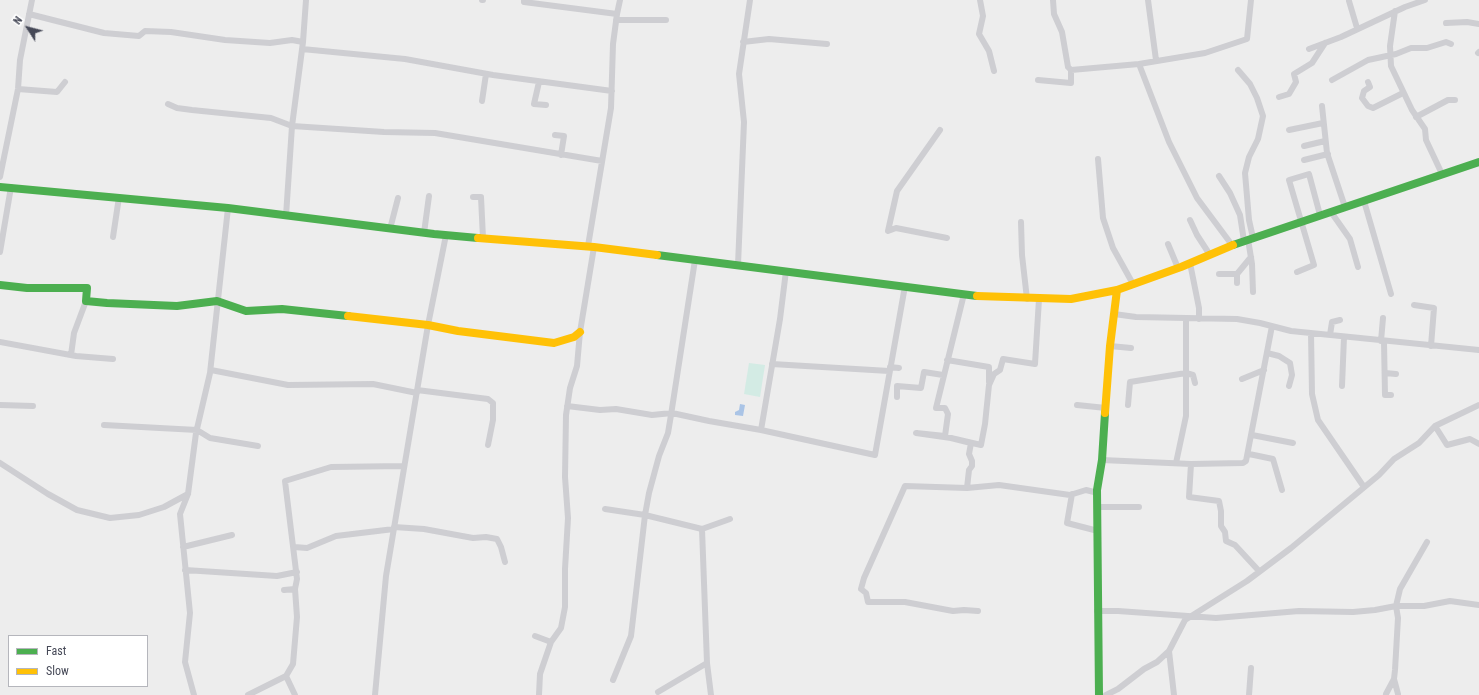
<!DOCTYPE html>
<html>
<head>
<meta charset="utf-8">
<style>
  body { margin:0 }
  #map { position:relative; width:1479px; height:695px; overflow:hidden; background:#ededed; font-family:"Roboto Condensed",sans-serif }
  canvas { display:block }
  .legend { position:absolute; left:8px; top:635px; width:140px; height:52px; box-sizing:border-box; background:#fff; border:1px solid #b5b6bc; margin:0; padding:5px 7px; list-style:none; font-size:12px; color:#464957 }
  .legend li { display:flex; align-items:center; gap:8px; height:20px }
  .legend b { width:20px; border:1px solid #b5b6bc }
  .north { position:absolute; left:8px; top:8px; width:40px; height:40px; -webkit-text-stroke:3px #fff; paint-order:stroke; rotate:306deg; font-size:11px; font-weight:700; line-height:16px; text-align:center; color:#464957 }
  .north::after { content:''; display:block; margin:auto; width:14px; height:18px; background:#464957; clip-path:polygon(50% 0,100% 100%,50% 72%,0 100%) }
</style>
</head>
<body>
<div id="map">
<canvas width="1479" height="695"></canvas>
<ul class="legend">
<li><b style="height:5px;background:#4caf50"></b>Fast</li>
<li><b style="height:5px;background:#ffc107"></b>Slow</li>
</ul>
<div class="north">N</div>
</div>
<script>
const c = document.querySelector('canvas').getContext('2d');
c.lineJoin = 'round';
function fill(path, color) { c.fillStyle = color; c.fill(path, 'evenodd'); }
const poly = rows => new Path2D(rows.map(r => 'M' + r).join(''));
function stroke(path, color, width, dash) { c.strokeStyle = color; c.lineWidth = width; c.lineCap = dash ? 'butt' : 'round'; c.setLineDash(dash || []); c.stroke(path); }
fill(poly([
  [749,363,765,365,760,397,744,394]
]), '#d3ebe4');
fill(poly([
  [740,404,745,405,743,416,735,415,735,412,739,410]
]), '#aac4e6');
stroke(poly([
  [482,0,483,0],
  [524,0,524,2,617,14,613,44,611,108,588,246],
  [980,0,983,16,979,34,989,51,994,71],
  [1148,0,1156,60],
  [1349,1,1357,28],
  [1395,11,1390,46,1391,66,1412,110,1425,129,1426,140,1442,174],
  [29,14,104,33,139,36,145,31,171,32,225,40,270,43,292,40,303,42],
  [617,14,620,0],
  [616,20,666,20],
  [1446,23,1467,22,1479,24],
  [743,42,769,39,827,44],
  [302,49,405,59,493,75,612,91],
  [1309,49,1341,37,1405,7,1425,0],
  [1478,53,1479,52],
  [1071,70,1139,64],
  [1238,70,1250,84,1257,98,1263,116,1258,139,1249,157,1245,173,1249,220,1253,238],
  [1038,80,1071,83,1071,70,1068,67,1062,32,1054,14,1053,0],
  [1332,80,1368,60,1396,54,1411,48,1427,48,1446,42,1451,44],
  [539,82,534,104,546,105],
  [1368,82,1370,87,1364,91,1362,98,1368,106,1373,108,1403,93],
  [18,89,57,92,65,82],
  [1279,97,1289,94,1296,82,1294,74,1312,63,1325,43],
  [482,101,486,74],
  [168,104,177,108,192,110,271,118,292,126,384,132,435,133,602,161],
  [1322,106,1327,153,1345,207],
  [1416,117,1448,100,1455,100],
  [940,130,897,191,888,231,896,228,947,238],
  [1289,130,1323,123],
  [555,135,564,136,561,155],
  [1304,146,1325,141],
  [1098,159,1103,218,1113,248,1133,284],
  [1304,160,1328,154],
  [1219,176,1230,193,1240,215,1244,241],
  [0,177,18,89,20,60,32,0],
  [473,197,481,197,483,238],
  [1364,201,1391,294],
  [1331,212,1350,239,1358,267],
  [286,216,292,126,303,42,306,0],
  [1190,220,1197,235,1210,255],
  [1021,222,1022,255,1027,299],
  [390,229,398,198],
  [424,233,429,196],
  [113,237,119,197],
  [1248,239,1252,264,1253,292],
  [1168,244,1178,268],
  [1232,245,1197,198,1169,142,1139,64,1205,53,1247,39,1251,0],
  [0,252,11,187],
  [1190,263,1199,308,1199,319],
  [738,265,744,122,739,74,750,0],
  [1297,272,1314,265,1289,180,1309,174,1320,215],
  [1219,274,1237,274,1251,257],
  [1237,283,1237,274],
  [1414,305,1434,308,1431,346],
  [1114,314,1136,317,1237,319,1260,323,1291,331,1479,350],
  [1311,333,1312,394,1318,420,1364,487],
  [1330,335,1332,322,1340,320],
  [1381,341,1383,318],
  [0,342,76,356,113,359],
  [1384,342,1385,395,1391,395],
  [1110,346,1131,348],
  [1267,353,1279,356,1290,363,1292,375,1289,386],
  [71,355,74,333,86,301],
  [947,360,989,367,989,382],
  [772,364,889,371],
  [890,367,899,368],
  [211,370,288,385,373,384,417,393],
  [1385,373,1396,374],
  [1242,379,1264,370],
  [1342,386,1344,337],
  [417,390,488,399,493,403,493,420,488,445],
  [897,397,897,386,921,388,924,372,943,375],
  [0,405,33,406],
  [1077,405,1106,408],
  [1128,405,1130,382,1186,373,1193,375,1195,383],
  [567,406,600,410,616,409,652,415,672,413,709,421,761,430,780,319,786,271],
  [104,425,197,430,210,438,258,446],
  [1435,426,1447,445,1470,439,1479,444],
  [761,430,875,455,905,286],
  [1252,435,1293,443],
  [951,438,916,433,945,436,948,414,945,408,936,408,964,294],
  [1249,454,1273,459,1282,490],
  [1102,460,1191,464,1243,463,1246,461,1272,326],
  [0,463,48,494,77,510,110,518,139,515,164,507,188,494],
  [1176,463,1186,416,1186,318],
  [1191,464,1189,497,1219,501,1221,511,1221,526,1225,532,1226,541,1235,545,1259,571],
  [967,488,969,470,972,466,972,461,969,454,971,443,951,438,981,445,985,424,989,385,994,374,1000,370,1003,359,1035,364,1039,299],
  [1072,494,1067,523,1098,531],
  [1098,507,1139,507],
  [605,509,645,515,702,529,707,663,658,692],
  [394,527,424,529,473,538,486,537,497,539,501,547,505,562],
  [702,529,730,519],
  [183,547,232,535],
  [294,547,307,548,336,536,394,529],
  [185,570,277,576,297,572],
  [295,589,297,579,285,481,331,467,404,466],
  [284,590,295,589,297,617,293,664,286,676],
  [978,611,964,610,953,611,905,602,868,602,866,593,861,589,864,578,905,486,967,488,999,485,1070,495,1086,490,1098,493],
  [1097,611,1118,611,1216,618,1299,611,1353,612,1375,610,1396,606,1424,606,1450,601,1479,605],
  [535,636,551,642],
  [1169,651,1174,695],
  [707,663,711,695],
  [1394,679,1398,694],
  [613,680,631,636,645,515,649,493,659,456,668,433,671,415,695,260],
  [1386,694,1394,679,1395,670,1398,618,1396,606,1400,589,1427,542],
  [194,695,185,662,190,613,180,514,188,494,196,433,210,373,228,208],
  [248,695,286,676,295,695],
  [375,695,386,576,428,325,446,235],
  [539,695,540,674,551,642,561,628,565,607,565,569,568,518,565,477,566,415,570,388,577,366,580,332,594,247],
  [1106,695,1118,689,1144,669,1157,662,1169,651,1185,620,1247,581,1291,548,1379,475,1394,459,1419,443,1435,426,1479,405],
  [1249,695,1251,668]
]), '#ceced2', 6);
stroke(poly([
  [0,187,228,208,434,234,478,238],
  [1233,245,1479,162],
  [657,255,977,296],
  [0,285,27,288,87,288,86,301,107,303,177,306,217,301,246,311,282,309,348,316],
  [1099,695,1097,490,1102,460,1105,413]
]), '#4caf50', 8);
stroke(poly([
  [478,238,594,247,657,255],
  [977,296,1071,299,1117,290,1181,267,1233,245],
  [348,316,428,325,458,331,554,343,574,337,580,332],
  [1105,413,1110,346,1117,290]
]), '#ffc107', 8);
</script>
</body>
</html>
